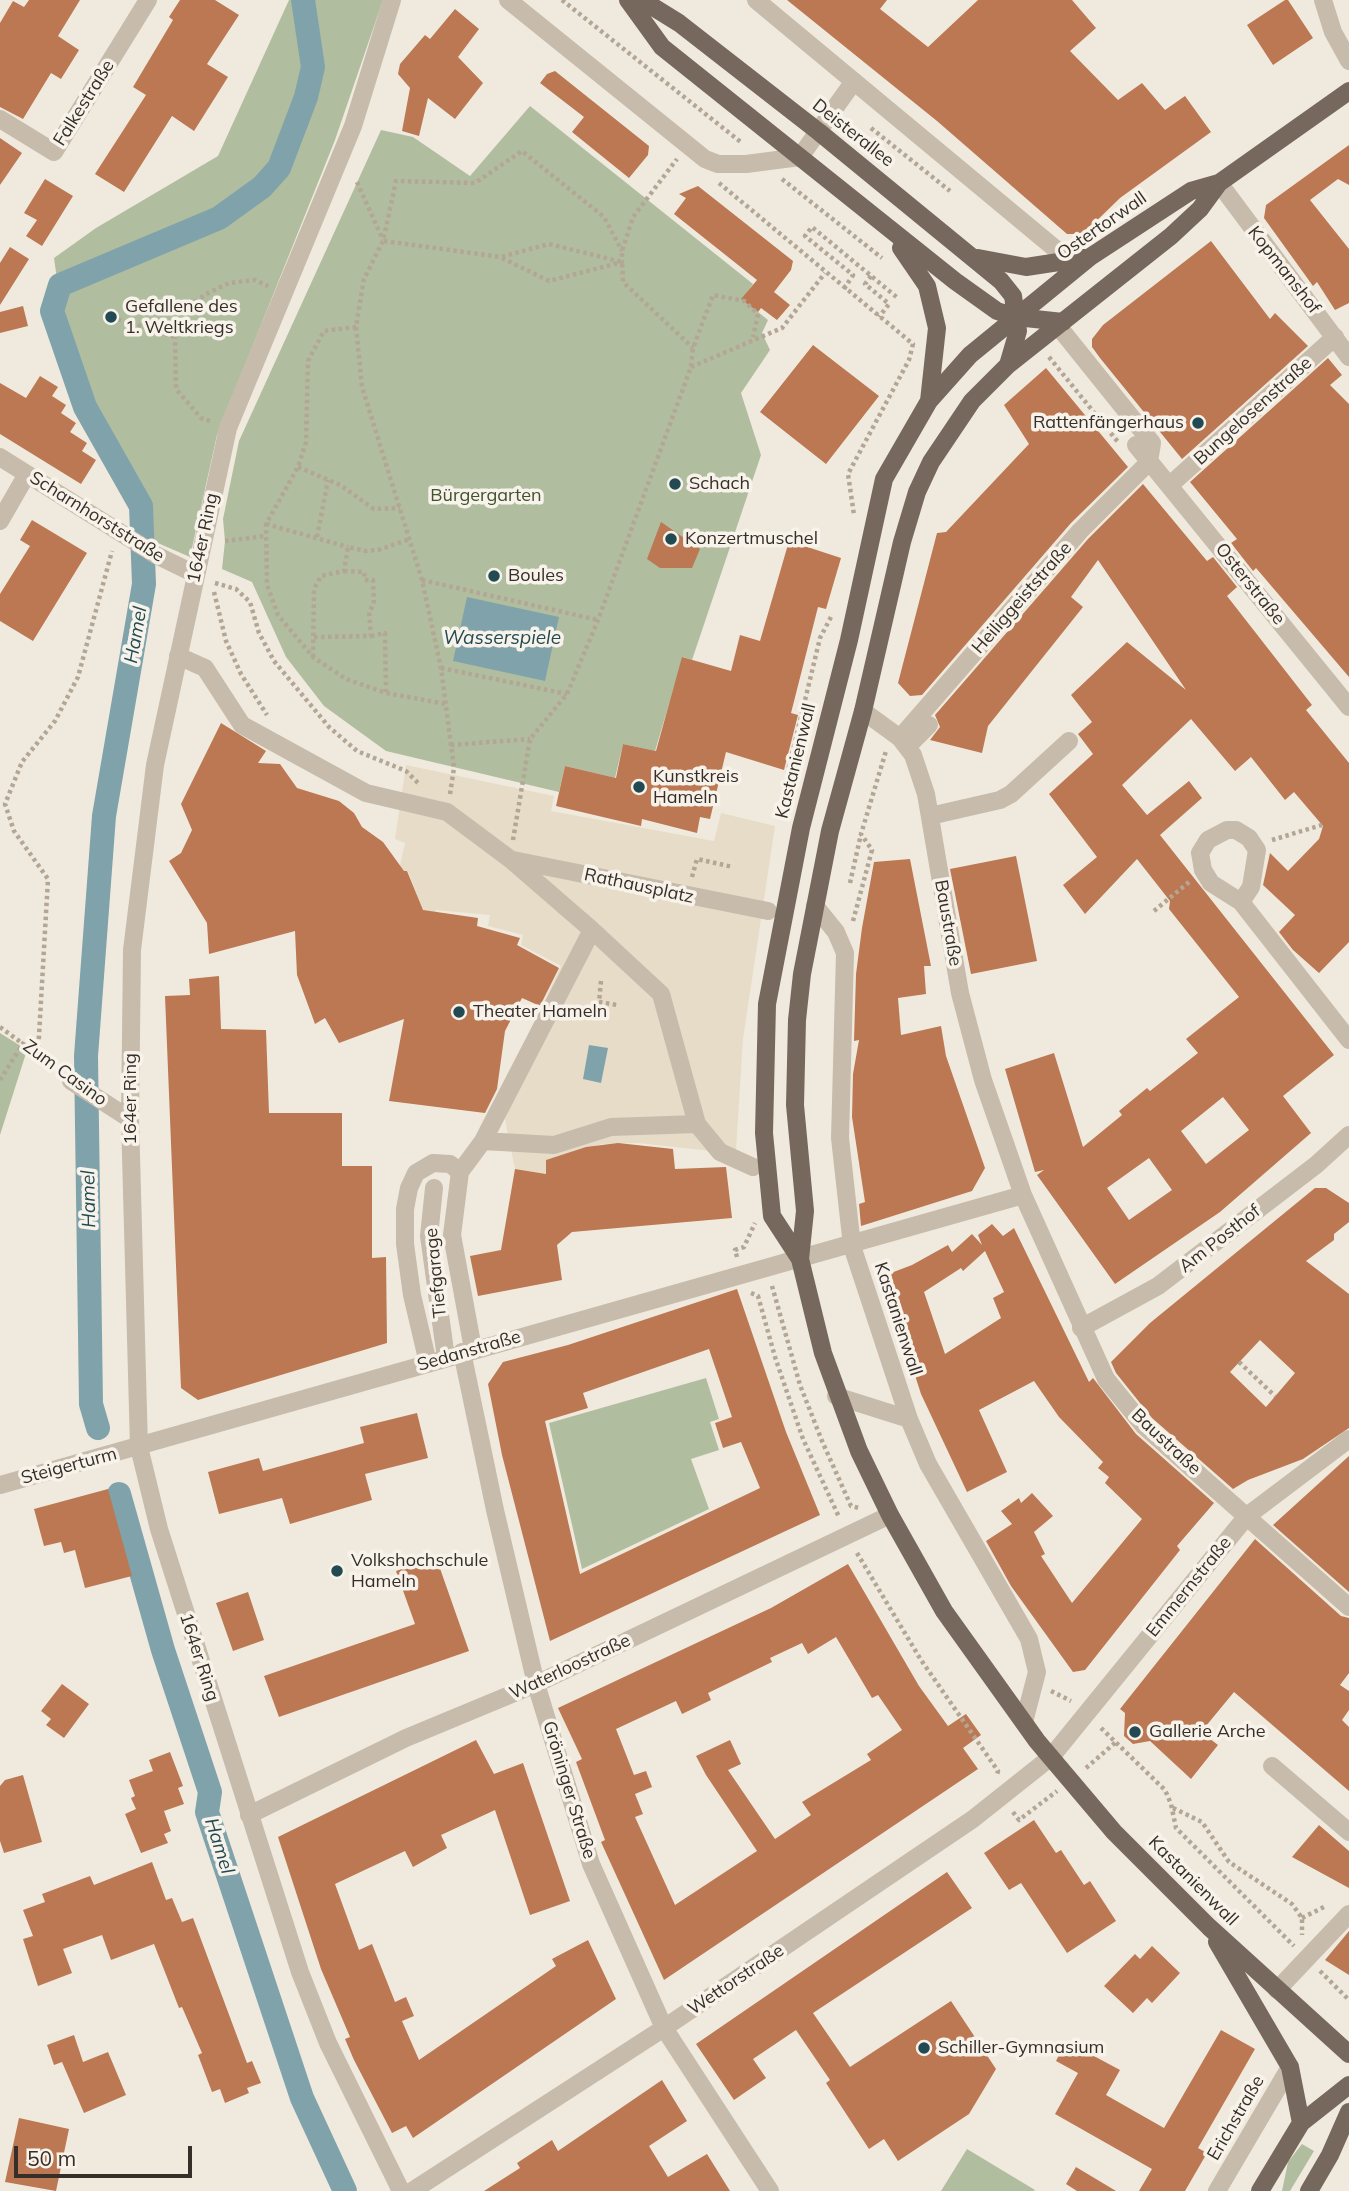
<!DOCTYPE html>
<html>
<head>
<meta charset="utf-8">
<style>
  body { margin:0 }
  #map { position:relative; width:1349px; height:2191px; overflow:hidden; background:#f0eade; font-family:Mulish,sans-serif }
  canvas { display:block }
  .scale { position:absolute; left:14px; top:2146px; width:178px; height:32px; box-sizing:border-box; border:4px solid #362f29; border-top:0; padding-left:9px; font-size:21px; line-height:24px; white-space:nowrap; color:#362f29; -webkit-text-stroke:5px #f8f3ea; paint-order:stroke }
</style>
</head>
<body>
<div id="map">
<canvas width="1349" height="2191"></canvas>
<div class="scale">50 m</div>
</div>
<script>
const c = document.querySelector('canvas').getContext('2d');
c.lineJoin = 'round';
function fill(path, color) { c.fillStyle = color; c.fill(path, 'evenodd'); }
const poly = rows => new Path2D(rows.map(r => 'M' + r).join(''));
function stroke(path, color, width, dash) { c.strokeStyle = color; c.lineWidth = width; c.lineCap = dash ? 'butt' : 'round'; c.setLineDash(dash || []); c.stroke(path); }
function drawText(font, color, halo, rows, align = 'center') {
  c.font = font + ' Mulish,sans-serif'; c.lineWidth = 7; c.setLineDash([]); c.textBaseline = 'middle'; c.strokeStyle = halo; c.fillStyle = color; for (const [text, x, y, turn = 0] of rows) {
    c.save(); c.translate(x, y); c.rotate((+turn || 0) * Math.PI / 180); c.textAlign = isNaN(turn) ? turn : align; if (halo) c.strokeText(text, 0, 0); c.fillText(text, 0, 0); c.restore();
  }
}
fill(poly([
  [289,0,383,0,335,140,217,435,190,557,144,537,62,315,54,258,96,228,218,156],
  [530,106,753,284,742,299,768,320,762,333,770,350,741,393,761,455,692,660,683,657,655,751,623,744,615,778,565,766,559,792,386,751,324,706,286,657,252,582,222,569,225,541,223,519,239,441,381,130,413,137,470,176],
  [0,1033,27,1050,0,1135],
  [706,1378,719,1419,710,1422,719,1450,691,1459,709,1509,582,1569,549,1423],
  [1302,2144,1314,2151,1290,2191,1282,2191,1288,2162],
  [967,2149,1035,2190,1034,2191,941,2191]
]), '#b0be9f');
fill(poly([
  [406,765,554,796,551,811,714,841,721,813,775,826,743,1039,736,1150,720,1152,638,1143,602,1144,547,1160,546,1174,515,1169,500,1095,561,966,521,945,523,935,488,926,490,915,436,910,435,917,427,914,412,900,417,895,408,871,402,871,400,865,405,843,395,839]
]), '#e7dcc7');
fill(poly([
  [467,597,559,617,545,681,453,661],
  [589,1045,608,1048,601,1083,583,1079]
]), '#80a3ab');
stroke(poly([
  [98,1428,91,1404,86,1056,104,816,144,584,141,506,85,407,52,311,60,285,219,218,262,187,279,168,306,97,313,67,303,0],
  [119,1494,163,1650,210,1792,207,1812,302,2098,345,2191]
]), '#80a3ab', 24);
fill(poly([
  [29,0,80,0,58,36,79,50,61,79,51,73,23,119,0,107,0,23,13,1,24,7],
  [180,0,215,0,239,15,207,64,228,77,194,131,172,116,124,192,95,174,146,95,133,87,173,20,169,17],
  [787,0,887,0,880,9,928,47,978,0,1072,0,1096,28,1070,51,1118,100,1142,83,1165,110,1185,96,1211,132,1120,198,1083,234,1067,234,937,121],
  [1285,0,1288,0,1313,38,1273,65,1247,25],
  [455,9,479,29,458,57,483,83,455,119,428,98,419,136,402,131,410,88,398,74,400,64,425,35,430,39],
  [555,71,649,146,648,155,629,178,572,132,584,117,540,83,547,74],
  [0,138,22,153,0,185],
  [1349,145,1349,185,1338,179,1310,200,1349,249,1349,303,1335,310,1317,282,1313,286,1264,218,1266,205],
  [45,179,73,196,42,246,26,236,37,220,24,213],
  [698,186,793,261,791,270,774,292,790,305,777,320,761,308,758,312,741,299,757,280,674,214,686,198,679,194],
  [1211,241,1270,319,1275,313,1308,346,1182,459,1100,358,1092,347,1092,339,1103,325],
  [10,247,29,259,0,305,0,263],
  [23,306,28,326,0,333,0,312],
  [813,345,879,396,826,464,760,412],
  [1328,358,1342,375,1330,385,1349,404,1349,677,1256,568,1253,571,1231,543,1237,539,1190,482],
  [1046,368,1128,467,1071,523,922,695,910,696,898,683,937,533,946,532,1029,444,1004,405],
  [40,376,58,387,52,396,66,405,61,413,76,423,70,432,87,443,82,451,96,460,81,484,0,434,0,383,26,398],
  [1143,484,1207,561,1213,557,1237,587,1227,596,1312,705,1306,710,1349,763,1349,942,1319,973,1293,950,1279,932,1295,915,1263,885,1270,853,1288,871,1319,839,1323,826,1294,792,1285,800,1251,757,1235,771,1191,719,1122,785,1147,815,1189,781,1202,798,1160,835,1334,1055,1283,1096,1311,1133,1220,1212,1115,1284,1037,1175,1044,1170,1035,1172,1005,1069,1054,1053,1083,1147,1122,1115,1119,1111,1147,1088,1150,1091,1198,1053,1186,1039,1239,997,1169,909,1170,901,1137,859,1085,914,1063,885,1097,857,1049,794,1093,754,1078,734,1092,722,1071,695,1127,642,1186,690,1098,560,1071,597,1083,607,988,726,982,753,930,740,940,727,935,715,1088,539],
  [1223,1097,1249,1130,1206,1164,1181,1131],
  [1149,1158,1172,1190,1129,1220,1107,1188],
  [32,520,87,553,33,641,0,621,0,594,30,546,20,540],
  [661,522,700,549,692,568,660,568,647,559],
  [789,541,841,558,826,609,818,607,791,713,798,715,784,770,726,752,710,819,700,817,697,833,642,819,641,826,556,806,565,766,616,778,623,744,656,751,682,657,731,671,740,635,760,641],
  [221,723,266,751,258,763,280,764,297,788,339,801,354,813,362,827,383,842,404,871,407,871,423,910,478,918,477,926,520,938,517,945,559,968,540,1006,522,998,505,1031,497,1089,485,1113,389,1101,404,1019,339,1043,325,1018,315,1024,297,975,295,931,209,954,207,923,169,861,181,853,192,830,181,804],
  [1016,856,1037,961,971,974,950,869],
  [910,859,931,966,924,966,926,994,898,998,901,1035,941,1026,946,1056,985,1168,972,1191,861,1226,859,1204,865,1202,852,1117,853,1074,859,1040,854,1041,856,974,862,928,874,862],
  [219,976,221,1029,266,1030,269,1113,342,1113,342,1166,372,1166,372,1258,386,1257,387,1343,198,1400,181,1388,165,996,190,995,189,979],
  [618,1143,673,1149,675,1169,726,1167,732,1218,572,1232,557,1245,562,1280,478,1296,470,1256,501,1250,515,1169,546,1174,546,1160,586,1147],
  [1315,1188,1326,1188,1349,1203,1349,1222,1334,1234,1334,1240,1306,1261,1349,1294,1349,1428,1303,1459,1248,1480,1233,1489,1152,1418,1116,1373,1111,1362,1150,1323],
  [1260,1340,1295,1373,1266,1407,1230,1372],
  [992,1224,1003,1236,1014,1228,1089,1382,1093,1378,1136,1434,1214,1503,1177,1546,1180,1550,1085,1670,1073,1672,1011,1586,986,1541,1012,1524,1001,1511,1019,1498,1021,1503,1032,1493,1053,1516,1034,1532,1045,1554,1041,1556,1072,1603,1142,1519,1105,1483,1109,1477,1098,1468,1103,1462,1059,1417,1034,1381,979,1410,1007,1472,967,1492,921,1394,883,1276,912,1265,948,1245,952,1252,972,1234,982,1245,978,1235],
  [985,1251,1004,1292,993,1298,1001,1318,945,1354,924,1292,961,1268,963,1271],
  [737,1289,786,1432,820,1515,550,1641,502,1455,488,1384,503,1362,568,1345],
  [709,1349,732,1417,715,1423,723,1448,741,1442,760,1488,580,1574,545,1421,588,1408,583,1393],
  [417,1413,428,1458,365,1474,372,1500,290,1524,282,1498,219,1514,208,1472,259,1458,263,1471,364,1443,360,1427],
  [1349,1456,1349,1592,1273,1525],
  [108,1489,132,1576,85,1588,75,1550,64,1553,61,1542,44,1546,34,1509],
  [1255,1539,1341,1616,1349,1618,1349,1673,1340,1685,1349,1691,1349,1710,1342,1720,1349,1727,1349,1791,1234,1692,1201,1732,1218,1745,1191,1779,1150,1741,1133,1744,1124,1736,1125,1713,1120,1709],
  [436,1557,469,1651,279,1717,264,1676,415,1624,396,1571],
  [848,1564,919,1686,948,1726,966,1714,981,1735,963,1748,978,1769,664,1980,601,1842,605,1840,576,1762,582,1759,558,1708,771,1608],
  [836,1637,872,1698,878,1695,902,1730,867,1754,871,1760,802,1802,811,1815,775,1839,728,1770,741,1764,730,1740,696,1756,706,1775,757,1851,675,1905,635,1817,643,1814,635,1794,652,1787,646,1771,634,1775,616,1729,676,1701,682,1714,711,1700,708,1693,772,1662,770,1658,802,1643,808,1654],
  [248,1592,264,1640,233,1651,216,1603],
  [62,1684,89,1704,64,1738,46,1725,51,1719,41,1711],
  [476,1740,494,1774,523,1763,570,1901,530,1915,495,1810,441,1835,447,1848,413,1867,405,1851,335,1884,359,1950,372,1944,395,2002,406,1997,414,2016,402,2021,419,2060,556,1966,552,1959,588,1940,616,1999,413,2138,406,2126,392,2133,354,2060,345,2039,350,2037,321,1969,278,1837],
  [170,1752,183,1786,178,1788,184,1804,164,1811,171,1831,164,1834,168,1843,141,1853,125,1814,136,1809,131,1798,135,1796,129,1780,153,1771,149,1760],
  [23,1775,42,1842,4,1853,0,1841,0,1786,5,1780],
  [1034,1820,1056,1853,1061,1850,1084,1885,1090,1881,1116,1921,1067,1953,1021,1883,1009,1890,984,1853],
  [1319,1825,1349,1851,1349,1888,1292,1857],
  [152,1862,166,1900,172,1898,182,1922,193,1918,247,2063,252,2061,261,2083,247,2088,249,2093,225,2103,220,2089,212,2092,198,2055,202,2053,182,2007,179,2008,154,1944,111,1960,102,1935,63,1949,72,1973,38,1986,23,1939,33,1936,23,1910,45,1902,42,1894,90,1876,94,1885],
  [947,1872,972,1908,813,2013,850,2067,951,2001,996,2069,969,2114,898,2161,884,2139,869,2149,826,2083,830,2080,796,2030,753,2059,766,2078,734,2100,696,2044],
  [1349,1931,1349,1975,1325,1960],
  [1152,1946,1180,1973,1152,2003,1147,1998,1133,2013,1104,1986,1135,1954,1140,1959],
  [1221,2030,1255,2049,1198,2148,1207,2153,1185,2191,1139,2191,1152,2169,1055,2114,1078,2073,1056,2061,1066,2041,1120,2070,1106,2095,1164,2128],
  [74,2035,83,2062,108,2052,126,2095,84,2113,62,2062,54,2065,47,2045],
  [662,2080,687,2121,649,2146,668,2177,707,2154,730,2191,484,2191,520,2168,517,2163,552,2140,558,2151],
  [19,2118,69,2129,56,2191,5,2182],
  [1076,2167,1116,2191,1077,2191,1066,2184]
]), '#bb7852');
stroke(poly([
  [562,0,742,143],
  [871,128,950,191],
  [782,179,882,258],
  [357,182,383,240],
  [719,183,913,344,909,360,848,474,854,515],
  [384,241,501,257,549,244,622,262,623,282,693,348],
  [502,258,549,281,622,262,622,251,633,217,677,159],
  [871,276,865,284,889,304,879,317],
  [844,289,853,275,805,236,812,227,899,299],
  [111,317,175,337],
  [356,327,324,331,308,361,306,442,298,467,266,524,267,585,278,615,313,657,346,679,386,693,446,704],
  [1049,357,1118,442],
  [691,367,782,328,825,273],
  [210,421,201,418,176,389,175,337,195,302,206,294,229,283,255,280,268,286],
  [298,467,340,485,374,509,400,508],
  [266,524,348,547],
  [317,537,328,480],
  [225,541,266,536],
  [422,580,598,620],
  [215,583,236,589,250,602,259,633,274,661,329,727,357,751,406,771,419,784],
  [214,592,226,641,241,674,267,715],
  [371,636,385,633,386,692],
  [314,637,371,636,369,612,374,604,373,580,365,580,364,572,344,571],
  [313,657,314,589,321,576,344,571,348,547,366,551,378,550,410,539],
  [441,668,567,694],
  [451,745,530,739],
  [789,789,788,771,820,638,832,615],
  [450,794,454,768,441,668,422,580,362,387,356,327,364,279,383,241,396,181,475,183,522,151,604,217,622,251],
  [513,840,530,739,567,694,598,620,691,367,693,348,713,295,744,301,758,314,753,337],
  [1272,840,1322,825],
  [692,877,697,859,733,867],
  [850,883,861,834],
  [1154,911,1189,882],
  [853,921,872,850,861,834,886,751],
  [601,981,599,1002,617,1005],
  [0,1027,56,1068],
  [38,1053,48,879,14,831,5,804,22,762,55,721,78,677,112,551],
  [0,1080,24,1042],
  [737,1257,735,1250,744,1247,755,1223],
  [772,1286,800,1385,822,1441,851,1506,859,1508],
  [751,1293,758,1296,775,1357,803,1439,839,1517],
  [1239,1362,1275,1396],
  [857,1553,921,1660,998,1771,997,1775],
  [1051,1691,1071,1701],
  [1101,1728,1165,1790,1171,1804,1176,1828,1294,1946],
  [1086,1768,1116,1742],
  [1173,1808,1202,1822,1229,1862,1292,1904,1302,1918,1302,1935],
  [1013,1812,1019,1820,1057,1791],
  [1302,1918,1326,1906],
  [1320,1971,1349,2000]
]), '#b3a695', 4.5, [3.5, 3.5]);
stroke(poly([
  [392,0,353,126,228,428,155,765,132,950,130,1119,139,1447,159,1529,300,1972,328,2043,401,2191],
  [508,0,705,159,718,164,746,164,800,157,854,81],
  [756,0,1070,261],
  [1323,0,1333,32,1349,61],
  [0,119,54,152,148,0],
  [1219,183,1349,357],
  [1058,326,1152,443,1149,462],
  [1136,445,1349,707],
  [0,457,156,555,195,574],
  [1170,485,1335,337],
  [0,521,27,474],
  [178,656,205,668,242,725,366,793,447,812,510,859,592,930,661,994,697,1124],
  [863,711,900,738,913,755,926,794,960,993,983,1080,1023,1195,1106,1379,1144,1426,1349,1607],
  [900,738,1080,531,1149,462],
  [909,745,929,725],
  [930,816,1000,800,1011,794,1069,741],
  [513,860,768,911],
  [1241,902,1251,887,1257,850,1249,838,1236,830,1227,830,1208,840,1200,853,1203,870,1211,883,1241,902,1349,1040],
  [815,906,836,932,845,953,840,1138,852,1246,909,1419,928,1464,1029,1639,1037,1672,1024,1722],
  [71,1081,130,1119],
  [483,1141,554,1145,611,1127,697,1124,720,1152,753,1167],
  [460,1172,483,1141,592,930],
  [434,1188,429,1236,446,1358],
  [1081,1328,1158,1286,1316,1165,1349,1135],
  [462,1352,495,1510,536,1684,591,1864,664,2028,770,2191],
  [428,1363,412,1295,405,1244,405,1209,409,1188,416,1173,433,1163,450,1164,460,1172,452,1235,473,1349],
  [836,1396,909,1419],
  [0,1485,1023,1195],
  [1272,1766,1349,1832],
  [249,1815,406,1738,536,1684,890,1515],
  [1277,1990,1349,1914],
  [412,2191,664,2028,973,1819,1051,1757,1247,1516,1349,1439],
  [1217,2191,1290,2067]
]), '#c7bbab', 18);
stroke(poly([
  [628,0,662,47,955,281,997,311,1016,317,1063,322],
  [642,0,679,23,819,132,1001,281,1013,296,1018,331,1008,365],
  [1349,91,1219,183,1200,209,1171,236,1008,365,972,401,931,462,917,492,902,542,863,711,830,831,802,974,797,1020,795,1105,805,1211,800,1259,823,1353,859,1451,890,1515,944,1611,1037,1741,1114,1832,1209,1927,1349,2054],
  [901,248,927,286,937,328,929,401],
  [978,258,1026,267,1085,258],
  [800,1259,772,1216,764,1133,767,1004,801,828,849,640,884,479,929,401,970,355,1090,257,1191,191,1219,183],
  [1217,1942,1290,2067,1301,2123],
  [1260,2191,1301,2123,1349,2085],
  [1309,2191,1330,2155,1349,2112]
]), '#76685c', 18);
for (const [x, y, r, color] of [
  [111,317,7,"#234a53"],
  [1198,423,7,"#234a53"],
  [675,484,7,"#234a53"],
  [671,539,7,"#234a53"],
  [494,576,7,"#234a53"],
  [639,787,7,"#234a53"],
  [459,1012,7,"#234a53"],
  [337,1571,7,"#234a53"],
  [1135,1732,7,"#234a53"],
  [924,2048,7,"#234a53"]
]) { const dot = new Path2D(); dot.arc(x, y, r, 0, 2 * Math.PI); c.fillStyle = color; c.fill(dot); stroke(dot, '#f8f3ea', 2.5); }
drawText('18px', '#362f29', '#f8f3ea', [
  ["Falkestraße",84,103,-58],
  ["Deisterallee",853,133,38],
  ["Ostertorwall",1102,226,-35],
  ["Kopmanshof",1284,270,52],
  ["Bungelosenstraße",1253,411,-42],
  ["Scharnhorststraße",97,517,32],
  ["164er Ring",203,538,-78],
  ["Osterstraße",1250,584,51],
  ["Heiliggeiststraße",1022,598,-49],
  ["Kastanienwall",796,761,-76],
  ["Rathausplatz",639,886,12],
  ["Baustraße",948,923,80],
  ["Zum Casino",65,1073,36],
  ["164er Ring",131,1099,-90],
  ["Am Posthof",1220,1239,-38],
  ["Tiefgarage",436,1273,-96],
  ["Kastanienwall",898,1319,72],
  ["Sedanstraße",469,1351,-16],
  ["Baustraße",1166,1442,43],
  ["Steigerturm",69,1466,-15],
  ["Emmernstraße",1189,1587,-51],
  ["164er Ring",199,1657,72],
  ["Waterloostraße",570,1667,-25],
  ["Gröninger Straße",569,1790,73],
  ["Kastanienwall",1193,1881,45],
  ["Wettorstraße",736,1980,-34],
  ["Erichstraße",1236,2118,-60]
]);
drawText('18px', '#362f29', '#f8f3ea', [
  ["Gefallene des",125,307],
  ["1. Weltkriegs",125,328],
  ["Rattenfängerhaus",1184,423,"right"],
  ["Schach",689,484],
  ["Konzertmuschel",685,539],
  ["Boules",508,576],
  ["Kunstkreis",653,777],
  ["Hameln",653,798],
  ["Theater Hameln",473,1012],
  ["Volkshochschule",351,1561],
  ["Hameln",351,1582],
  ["Gallerie Arche",1149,1732],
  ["Schiller-Gymnasium",938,2048]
], 'left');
drawText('18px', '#415230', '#f8f3ea', [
  ["Bürgergarten",486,496]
]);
drawText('italic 19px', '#234a53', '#f8f3ea', [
  ["Hamel",136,635,-80],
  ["Wasserspiele",502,638],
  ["Hamel",89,1199,-91],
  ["Hamel",219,1846,72]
]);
</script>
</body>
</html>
